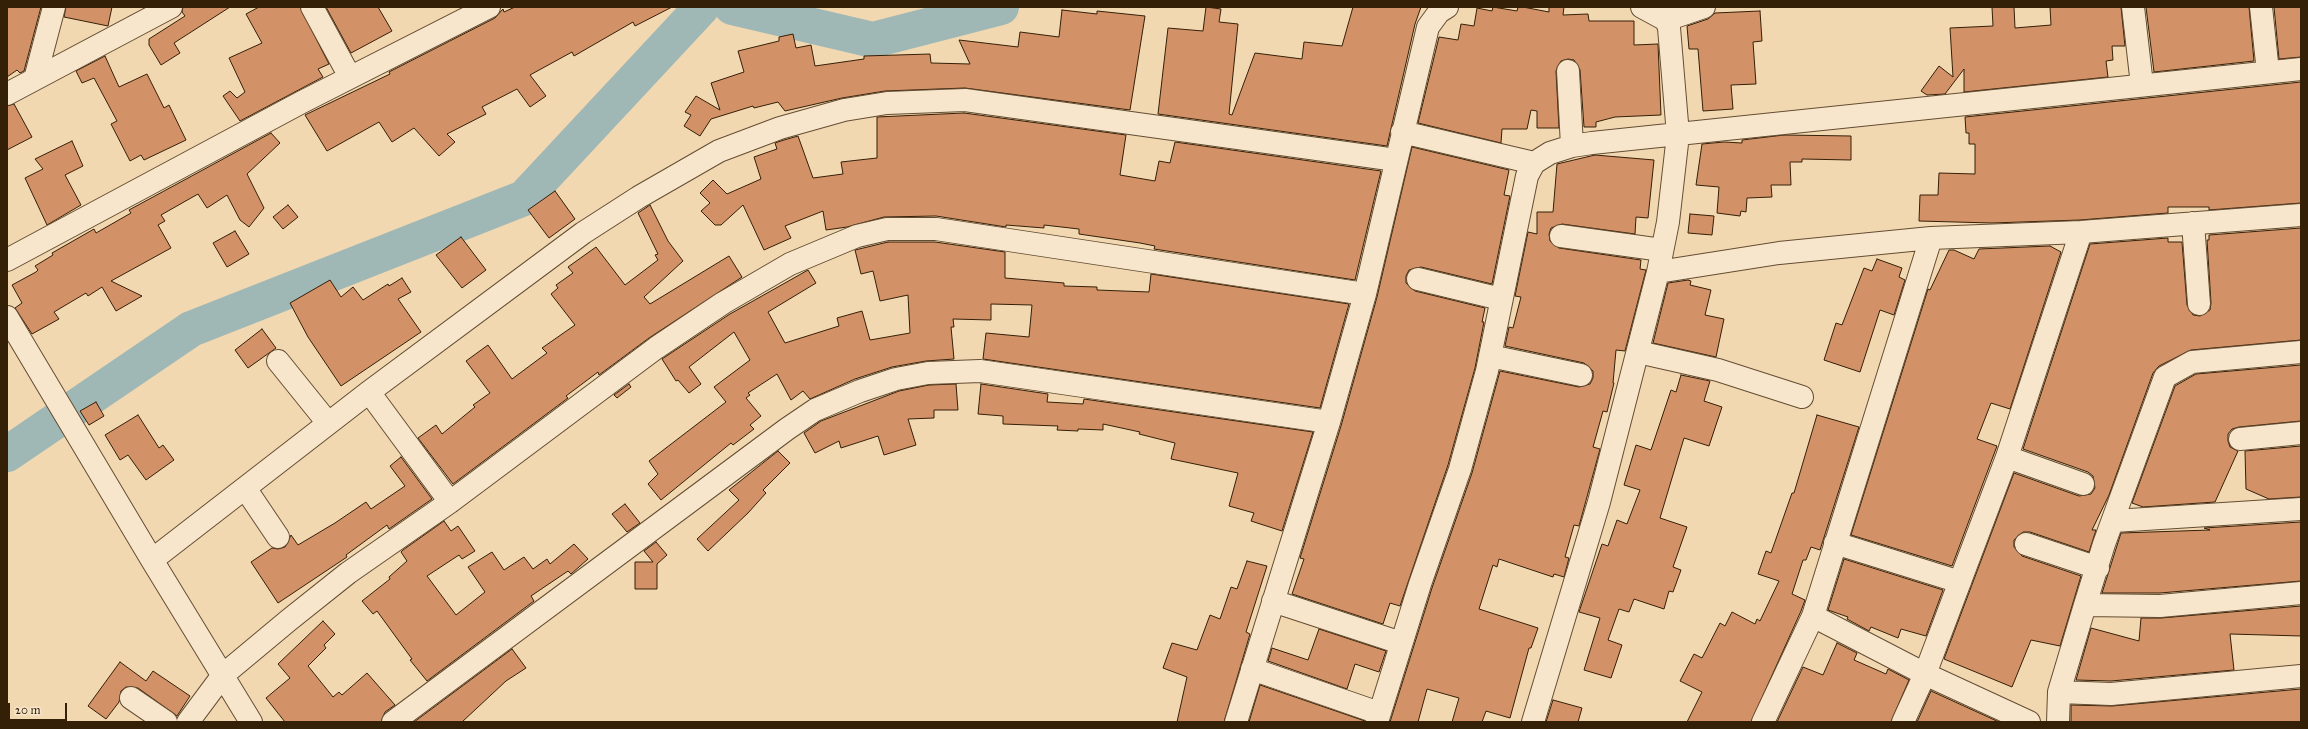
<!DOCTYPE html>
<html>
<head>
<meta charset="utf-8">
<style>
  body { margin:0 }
  #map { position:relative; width:2308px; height:729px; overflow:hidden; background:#f2d8b1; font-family:"IM FELL Great Primer",serif }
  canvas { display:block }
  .frame { position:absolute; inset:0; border:8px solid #341f07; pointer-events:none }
  .scale { position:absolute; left:8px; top:703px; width:59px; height:18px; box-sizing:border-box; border:2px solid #341f07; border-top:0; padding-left:5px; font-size:12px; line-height:14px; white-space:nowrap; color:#341f07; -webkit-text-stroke:3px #f7e6cc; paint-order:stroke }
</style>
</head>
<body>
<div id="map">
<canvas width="2308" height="729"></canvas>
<div class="frame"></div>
<div class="scale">20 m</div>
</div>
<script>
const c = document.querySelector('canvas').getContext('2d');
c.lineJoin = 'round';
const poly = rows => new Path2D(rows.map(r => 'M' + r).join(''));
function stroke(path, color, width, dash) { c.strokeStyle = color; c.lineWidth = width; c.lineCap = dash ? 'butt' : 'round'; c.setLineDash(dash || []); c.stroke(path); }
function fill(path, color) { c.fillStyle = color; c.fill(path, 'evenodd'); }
stroke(poly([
  [732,7,873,40,1001,7],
  [7,454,191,329,524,198,702,7]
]), '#9fb8b6', 36);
const building = poly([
  [7,7,41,7,24,71,20,73,17,70,7,77,7,7],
  [66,7,112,7,108,26,64,17,66,7],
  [183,7,230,7,174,43,180,53,161,65,149,45,149,39,185,16,182,12,183,7],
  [259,7,300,7,329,64,318,69,323,77,240,121,223,96,230,91,237,98,245,92,229,58,262,43,246,14,259,7],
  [326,7,378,7,392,31,351,53,326,7],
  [515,7,672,7,635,26,633,22,574,56,572,52,530,75,546,96,530,107,517,89,482,107,486,114,447,134,455,142,439,156,414,128,392,142,379,122,327,151,305,115,390,74,389,72,495,18,503,9,504,12,515,7],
  [1206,7,1221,9,1219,22,1238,24,1229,114,1232,115,1255,53,1302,59,1304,42,1342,46,1353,7,1421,7,1415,24,1387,146,1158,114,1168,28,1203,31,1206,7],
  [1493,7,1517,11,1518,7,1523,7,1549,12,1549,7,1564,7,1563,15,1588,14,1589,21,1634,21,1634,45,1658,44,1661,115,1615,117,1596,122,1596,127,1584,127,1580,70,1574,60,1568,59,1561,61,1556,71,1559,128,1537,128,1537,111,1531,110,1527,129,1502,129,1501,143,1418,123,1439,37,1458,40,1461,24,1474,26,1477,8,1492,11,1493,7],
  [1992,7,2014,7,2015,28,2051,25,2050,7,2121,7,2125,46,2112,46,2113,60,2106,61,2108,77,1964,92,1964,69,1945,94,1927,95,1921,91,1939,66,1953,77,1950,28,1993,26,1992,7],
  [2146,7,2249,7,2254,61,2154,72,2146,7],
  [2274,7,2301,7,2301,57,2279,59,2274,7],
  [1062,10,1097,14,1097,11,1145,16,1130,110,965,88,885,91,842,98,785,111,778,102,754,108,753,106,711,119,700,136,684,126,691,115,685,112,696,96,720,110,711,83,744,72,738,51,779,41,779,37,793,34,796,48,811,45,815,66,864,59,864,56,930,54,931,63,970,64,959,40,1018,47,1020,32,1059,37,1062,10],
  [1760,11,1762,41,1753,42,1756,84,1731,85,1733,109,1703,111,1698,49,1689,49,1687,26,1708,19,1715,13,1760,11],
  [105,56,119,87,147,74,164,108,169,105,186,140,144,160,141,155,130,161,111,124,117,121,94,78,82,83,76,71,105,56],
  [2301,82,2301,203,2209,210,2209,207,2168,207,2168,213,2080,220,1992,223,1919,221,1920,195,1938,195,1939,173,1975,174,1975,144,1969,144,1969,133,1966,133,1965,117,2301,82],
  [14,104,32,137,7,150,7,106,14,104],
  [964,113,1126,135,1120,175,1155,181,1159,161,1170,163,1175,142,1381,171,1355,280,1154,249,1155,246,1140,243,1079,234,1079,229,1044,225,1044,228,1006,225,1006,227,936,216,884,217,847,227,826,230,823,211,785,226,791,238,764,250,743,205,721,225,715,225,701,211,710,203,700,193,713,180,727,194,761,179,754,157,777,149,775,143,784,140,798,136,813,178,843,174,841,162,877,158,877,117,964,113],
  [271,133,280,143,247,174,264,208,249,227,240,220,227,195,207,208,198,194,161,215,165,221,158,225,171,248,111,281,142,296,116,311,102,287,88,296,86,293,54,312,59,319,32,334,15,308,22,303,12,285,36,272,38,270,35,266,53,255,52,253,94,229,96,233,131,213,129,210,271,133],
  [1784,135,1851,136,1851,160,1802,159,1802,162,1790,162,1791,185,1771,185,1772,197,1747,198,1746,212,1741,211,1740,216,1717,213,1719,187,1696,185,1702,144,1724,142,1742,143,1742,140,1784,135],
  [72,141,83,166,65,175,81,205,47,225,25,178,43,169,35,159,72,141],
  [1412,147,1509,170,1504,195,1510,196,1492,284,1421,267,1409,270,1406,276,1406,283,1415,291,1485,308,1482,322,1484,322,1475,368,1448,465,1400,606,1390,603,1383,624,1292,594,1304,559,1300,558,1341,426,1377,297,1412,147],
  [1595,155,1654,160,1648,218,1636,217,1635,234,1562,224,1551,228,1549,234,1550,241,1559,248,1641,260,1640,269,1646,270,1625,351,1616,350,1613,383,1614,383,1607,412,1603,411,1593,447,1600,449,1579,526,1574,525,1565,557,1569,558,1564,577,1554,574,1553,577,1499,559,1497,567,1493,565,1479,609,1538,628,1531,648,1529,648,1510,718,1486,711,1482,722,1452,722,1459,698,1427,689,1418,722,1390,722,1432,588,1472,473,1500,371,1579,387,1590,384,1593,378,1593,371,1584,363,1505,346,1509,327,1513,328,1521,297,1515,296,1528,232,1537,234,1537,212,1553,212,1557,164,1595,155],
  [555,191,575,219,549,238,528,210,555,191],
  [288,205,298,217,283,229,273,217,288,205],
  [650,205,668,241,683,261,644,297,650,304,729,256,742,277,649,338,599,375,598,372,566,396,568,398,453,484,418,438,436,425,442,434,475,407,473,405,490,393,466,361,488,345,512,379,547,353,542,348,575,325,551,294,558,288,556,285,573,273,568,267,596,247,625,285,658,260,655,255,658,254,638,213,650,205],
  [1690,214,1714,216,1712,235,1688,233,1690,214],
  [2301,228,2301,340,2191,350,2159,366,2153,373,2109,495,2092,530,2096,530,2089,552,2030,532,2023,532,2014,540,2014,547,2022,556,2081,576,2060,646,2031,640,2012,687,1944,659,2014,473,2079,496,2091,494,2095,488,2093,476,2088,472,2023,449,2090,244,2168,238,2168,242,2182,242,2187,305,2193,315,2200,316,2210,310,2211,303,2207,240,2209,240,2209,235,2301,228],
  [235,231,249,254,227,267,213,243,235,231],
  [461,237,486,270,462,288,436,255,461,237],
  [888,242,935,242,1005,252,1005,278,1064,283,1064,286,1097,287,1097,290,1149,292,1151,274,1349,304,1320,408,983,359,986,333,1029,337,1032,305,991,304,991,320,953,319,954,327,951,327,954,359,926,361,892,367,855,379,810,399,803,391,791,400,777,374,748,393,750,395,746,398,761,416,750,425,754,429,733,445,731,443,661,500,648,484,658,474,649,461,726,402,714,387,750,360,734,332,689,367,701,384,689,393,678,380,676,381,662,359,730,314,808,270,816,283,768,312,785,343,839,326,837,318,862,311,870,340,910,333,908,295,880,301,873,271,861,274,855,250,888,242],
  [2050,246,2061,252,2010,409,1991,403,1977,439,1997,446,1952,566,1851,535,1928,289,1930,290,1949,250,1954,250,1974,259,1979,249,2050,246],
  [1877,259,1902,268,1899,277,1905,280,1894,315,1880,310,1860,372,1824,360,1836,323,1842,325,1864,268,1872,271,1877,259],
  [402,278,411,292,398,299,421,332,341,386,308,337,290,303,330,280,341,297,353,287,363,300,388,284,389,286,402,278],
  [1688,280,1691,281,1690,285,1711,290,1705,315,1724,319,1716,357,1653,343,1668,283,1688,280],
  [262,329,276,348,248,368,235,350,262,329],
  [2301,365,2301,421,2239,427,2232,429,2228,434,2228,441,2230,447,2238,451,2215,502,2143,507,2132,503,2175,386,2196,374,2301,365],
  [1681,375,1710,381,1704,401,1722,407,1709,446,1684,438,1660,518,1687,527,1673,567,1681,570,1673,592,1669,591,1664,609,1634,599,1629,612,1619,609,1608,640,1622,645,1611,678,1584,670,1600,618,1579,612,1602,544,1608,546,1617,520,1627,524,1640,490,1624,485,1636,445,1651,450,1671,390,1676,392,1681,375],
  [629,384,631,387,617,398,614,395,629,384],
  [956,384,958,410,934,410,934,418,908,419,916,445,884,455,878,436,841,448,839,441,815,453,804,433,821,421,899,391,929,385,956,384],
  [981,384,1048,394,1047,402,1083,404,1084,399,1313,432,1282,531,1251,521,1254,513,1229,506,1238,473,1171,459,1175,443,1139,434,1140,432,1103,424,1103,430,1078,429,1078,431,1057,430,1058,426,1003,424,1003,416,978,414,981,384],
  [96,402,104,416,89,425,80,411,96,402],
  [138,415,159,448,163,445,174,460,146,480,128,455,120,460,105,435,138,415],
  [1817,415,1859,427,1820,550,1811,547,1806,560,1803,560,1792,594,1805,600,1801,611,1751,722,1687,722,1702,692,1680,681,1694,654,1702,658,1720,623,1725,626,1732,612,1755,624,1757,619,1760,621,1779,581,1758,574,1766,551,1771,553,1792,493,1794,493,1817,415],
  [2301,446,2301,497,2269,499,2246,489,2245,451,2301,446],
  [778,451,790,463,763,490,766,493,748,513,708,551,697,539,739,500,729,490,778,451],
  [401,457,432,499,389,529,387,525,346,555,347,557,278,603,251,562,272,548,278,549,285,547,291,535,298,545,335,523,366,502,371,509,405,486,390,466,401,457],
  [625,504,640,523,627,532,612,514,625,504],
  [444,521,451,531,458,526,475,551,462,559,459,555,427,576,456,615,485,592,468,567,492,552,504,570,524,557,533,569,547,559,550,564,574,544,588,559,571,574,568,571,531,596,534,601,427,681,410,660,412,659,377,611,373,614,362,601,390,579,389,577,407,561,401,552,403,550,444,521],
  [2301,522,2301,581,2160,593,2102,593,2121,533,2210,530,2204,528,2301,522],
  [656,542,667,555,657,564,657,589,635,589,635,562,653,562,644,551,656,542],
  [1844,559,1943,590,1926,636,1901,629,1898,638,1871,627,1869,631,1847,619,1848,617,1828,610,1844,559],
  [1247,561,1267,566,1246,632,1250,634,1224,722,1177,722,1187,677,1163,668,1172,643,1197,650,1210,615,1220,619,1231,587,1237,589,1247,561],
  [2301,606,2301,636,2230,634,2234,670,2111,681,2076,680,2091,628,2139,641,2141,618,2161,618,2301,606],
  [323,621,335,634,324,645,326,648,308,666,333,697,339,692,342,695,367,673,395,705,385,712,381,722,285,722,266,698,290,678,278,664,323,621],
  [1319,629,1386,651,1379,672,1355,664,1347,689,1268,661,1272,648,1308,660,1319,629],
  [1837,643,1857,653,1854,660,1886,674,1888,669,1909,680,1891,722,1777,722,1803,667,1823,675,1837,643],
  [512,649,526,668,506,681,462,722,414,722,512,649],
  [120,662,146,681,153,671,190,696,177,716,138,688,126,687,121,691,119,702,106,719,88,706,120,662],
  [1260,685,1365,721,1365,722,1249,722,1260,685],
  [2301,689,2301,722,2071,722,2071,705,2112,706,2301,689],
  [1931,691,1999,722,1917,722,1931,691],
  [1553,700,1582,708,1578,722,1546,722,1553,700]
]);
fill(building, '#d29167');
stroke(building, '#341f07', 1);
const minor = poly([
  [312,7,350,77],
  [2133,7,2142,85],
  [2261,7,2268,72],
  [1666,20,1704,7],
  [1568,71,1572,146],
  [35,79,54,7],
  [7,94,171,7],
  [1402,132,1534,163],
  [2193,223,2199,304],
  [1561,236,1662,250],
  [7,260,302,102,489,7],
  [1658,272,1779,253,1931,238,2081,232,2301,215],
  [1418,279,1501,299],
  [7,317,152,560,251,722],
  [1638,352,1718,370,1802,397],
  [1490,356,1581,375],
  [278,361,328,423],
  [369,392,450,502],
  [2240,439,2301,433],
  [2007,457,2083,484],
  [245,488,278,537],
  [2114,521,2301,509],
  [1835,543,1960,582],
  [2026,544,2098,568],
  [152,560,369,392,583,233,639,197,719,151,780,128,844,110,887,103,965,100,1396,160],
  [1273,601,1401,643],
  [2085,605,2160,606,2301,593],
  [1813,616,1925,674,2029,722],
  [1252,669,1379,713],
  [2059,692,2111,694,2301,676],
  [131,698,166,722],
  [188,722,223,675,289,620,348,573,450,502,656,348,723,303,790,264,857,236,887,229,936,229,1365,294],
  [393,722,787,429,815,410,860,391,896,379,928,373,980,371,1329,422],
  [1236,722,1329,422,1365,294,1428,27,1439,12,1447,7],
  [1377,722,1420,584,1460,469,1487,371,1527,176,1534,163,1550,153,1572,146,1592,143,2301,69],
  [1533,722,1599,502,1658,272,1668,222,1678,135,1669,28,1666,20,1642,7],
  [1763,722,1813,616,1931,238],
  [1903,722,1925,674,2007,457,2081,232],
  [2058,722,2059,692,2085,605,2104,544,2165,377,2192,362,2301,352]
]);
stroke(minor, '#644d32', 24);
stroke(minor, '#f7e6cc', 22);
</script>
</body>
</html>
